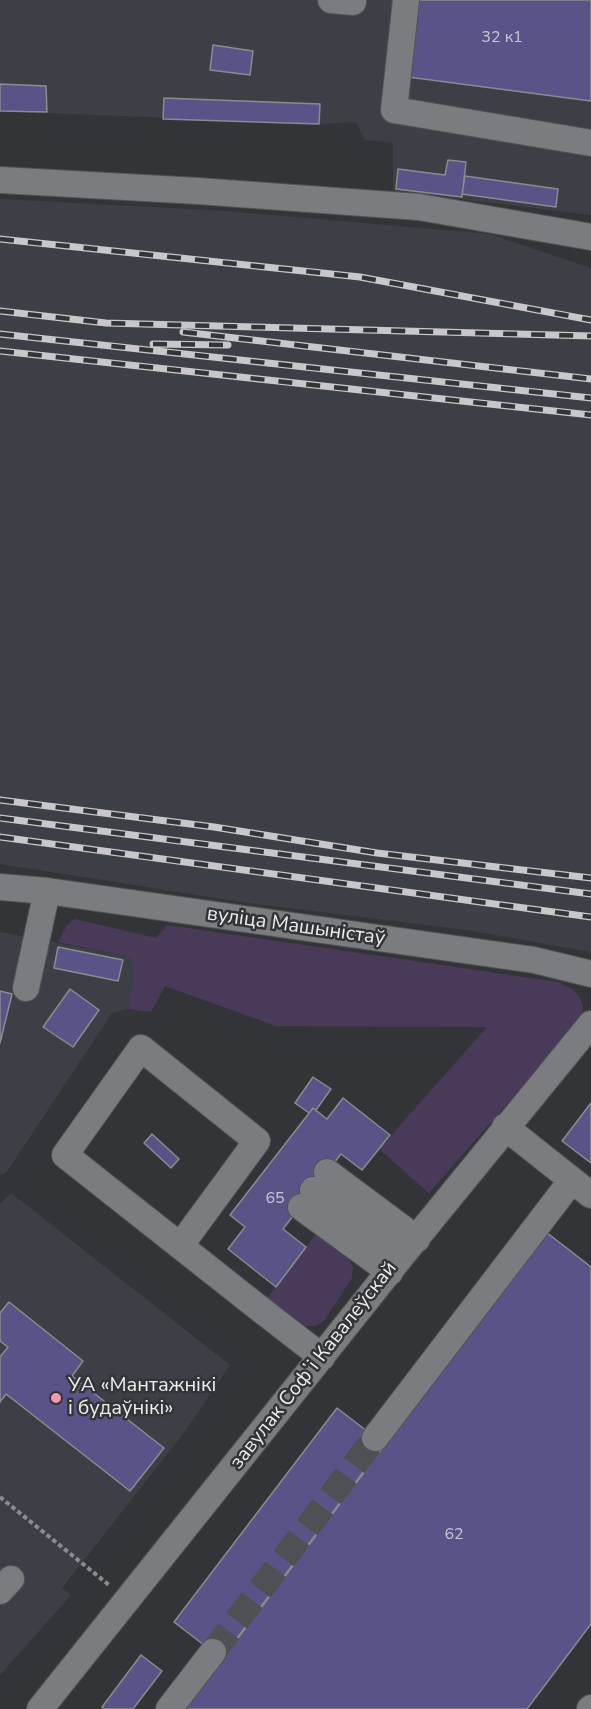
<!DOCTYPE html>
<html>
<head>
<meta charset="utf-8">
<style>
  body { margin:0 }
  canvas { display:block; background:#333437 }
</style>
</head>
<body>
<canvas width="591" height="1709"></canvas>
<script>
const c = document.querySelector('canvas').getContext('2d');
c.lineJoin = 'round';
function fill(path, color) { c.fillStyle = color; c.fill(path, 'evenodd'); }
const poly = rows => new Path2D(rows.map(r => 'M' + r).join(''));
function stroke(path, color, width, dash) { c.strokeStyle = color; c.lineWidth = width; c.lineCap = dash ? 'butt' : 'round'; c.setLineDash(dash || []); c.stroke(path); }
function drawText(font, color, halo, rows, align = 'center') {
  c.font = font + ' "Nunito Sans",sans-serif'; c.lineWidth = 5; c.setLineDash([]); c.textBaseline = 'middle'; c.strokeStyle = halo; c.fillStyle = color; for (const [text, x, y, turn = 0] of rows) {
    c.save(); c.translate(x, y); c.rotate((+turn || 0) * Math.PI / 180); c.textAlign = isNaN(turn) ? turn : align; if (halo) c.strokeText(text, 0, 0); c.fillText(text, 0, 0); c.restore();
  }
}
fill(poly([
  [0,0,591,0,591,215,393,191,393,143,365,140,356,122,319,124,0,111],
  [0,199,225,211,489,234,591,268,591,952,467,930,249,903,0,864],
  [0,932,130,957,133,977,128,1009,112,1013,6,1173,0,1175],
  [11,1193,230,1365,183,1434,62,1588,71,1595,0,1675,0,1204]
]), '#3c4046');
fill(poly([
  [75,919,156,938,167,925,558,982,572,989,580,998,583,1006,582,1018,429,1193,379,1149,487,1027,276,1026,165,986,151,1012,128,1009,133,977,130,957,58,942,67,925],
  [316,1234,348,1258,353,1266,352,1278,324,1321,315,1326,305,1326,296,1322,266,1300]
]), '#493a59');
const building = poly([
  [418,0,591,0,591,101,408,77,418,0],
  [213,45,253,51,250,75,210,70,213,45],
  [0,84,46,86,47,112,0,111,0,84],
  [164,98,320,104,319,124,163,119,164,98],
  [448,160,466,162,462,197,396,189,398,169,445,175,448,160],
  [465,176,558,189,556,207,462,194,465,176],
  [58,947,123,960,118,981,54,968,58,947],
  [70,989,99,1010,73,1047,43,1027,70,989],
  [0,991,12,994,0,1043,0,991],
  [313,1077,331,1089,316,1110,313,1108,309,1113,295,1103,313,1077],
  [343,1098,390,1135,362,1170,341,1154,283,1229,306,1247,276,1287,228,1249,245,1227,230,1215,313,1108,327,1119,343,1098],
  [591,1103,591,1163,562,1141,591,1103],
  [152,1134,179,1159,171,1168,144,1143,152,1134],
  [546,1232,591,1267,591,1624,527,1709,183,1709,546,1232],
  [9,1302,83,1361,72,1376,164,1448,130,1491,6,1394,0,1402,0,1357,8,1347,0,1341,0,1313,9,1302],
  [337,1408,385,1445,222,1659,174,1622,337,1408],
  [141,1655,162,1671,133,1709,104,1709,102,1707,141,1655]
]);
fill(building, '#595488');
stroke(building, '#8b8b8e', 1.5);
stroke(poly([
  [213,1652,375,1438]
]), '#4f5053', 26, [26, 13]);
const minor = poly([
  [331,0,353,2,353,0],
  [406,0,394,110,591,143],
  [0,180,198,191,419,207,591,237],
  [0,887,47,891,534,960,591,974],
  [26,988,47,891],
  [505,1127,591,1195],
  [327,1172,417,1239],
  [313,1190,400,1258],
  [301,1207,390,1272],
  [180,1246,257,1141,141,1048,65,1155,260,1309,322,1357],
  [375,1438,572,1180],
  [0,1591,11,1579],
  [40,1709,400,1258,591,1024],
  [169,1709,213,1652],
  [590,1709,591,1708]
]);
stroke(minor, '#525355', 28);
stroke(poly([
  [0,1497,109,1585]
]), '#8c8c8f', 4, [4.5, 3]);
stroke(minor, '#7b7c7f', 26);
const rail = poly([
  [0,239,360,277,591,320],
  [0,311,106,323,591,336],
  [183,332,591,379],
  [0,334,591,398],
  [153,344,228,345],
  [0,351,591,415],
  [0,800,214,827,377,853,591,878],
  [0,818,591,894],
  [0,837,591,917]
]);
stroke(rail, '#c8c8ca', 7);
stroke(rail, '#333437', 4.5, [14]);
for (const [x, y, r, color] of [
  [56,1398,6,"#f29aac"]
]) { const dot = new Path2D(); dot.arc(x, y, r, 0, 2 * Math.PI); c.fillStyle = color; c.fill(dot); stroke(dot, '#333437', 2); }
drawText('16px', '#c9c8d6', null, [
  ["32 к1",502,38],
  ["65",275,1199],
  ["62",454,1535]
]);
drawText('20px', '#eeeef0', '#333437', [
  ["вуліца Машыністаў",296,927,8],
  ["завулак Софʼі Кавалеўскай",314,1366,-52]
]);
drawText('20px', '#eeeef0', '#333437', [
  ["УА «Мантажнікі",68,1386],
  ["і будаўнікі»",68,1409]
], 'left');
</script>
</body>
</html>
